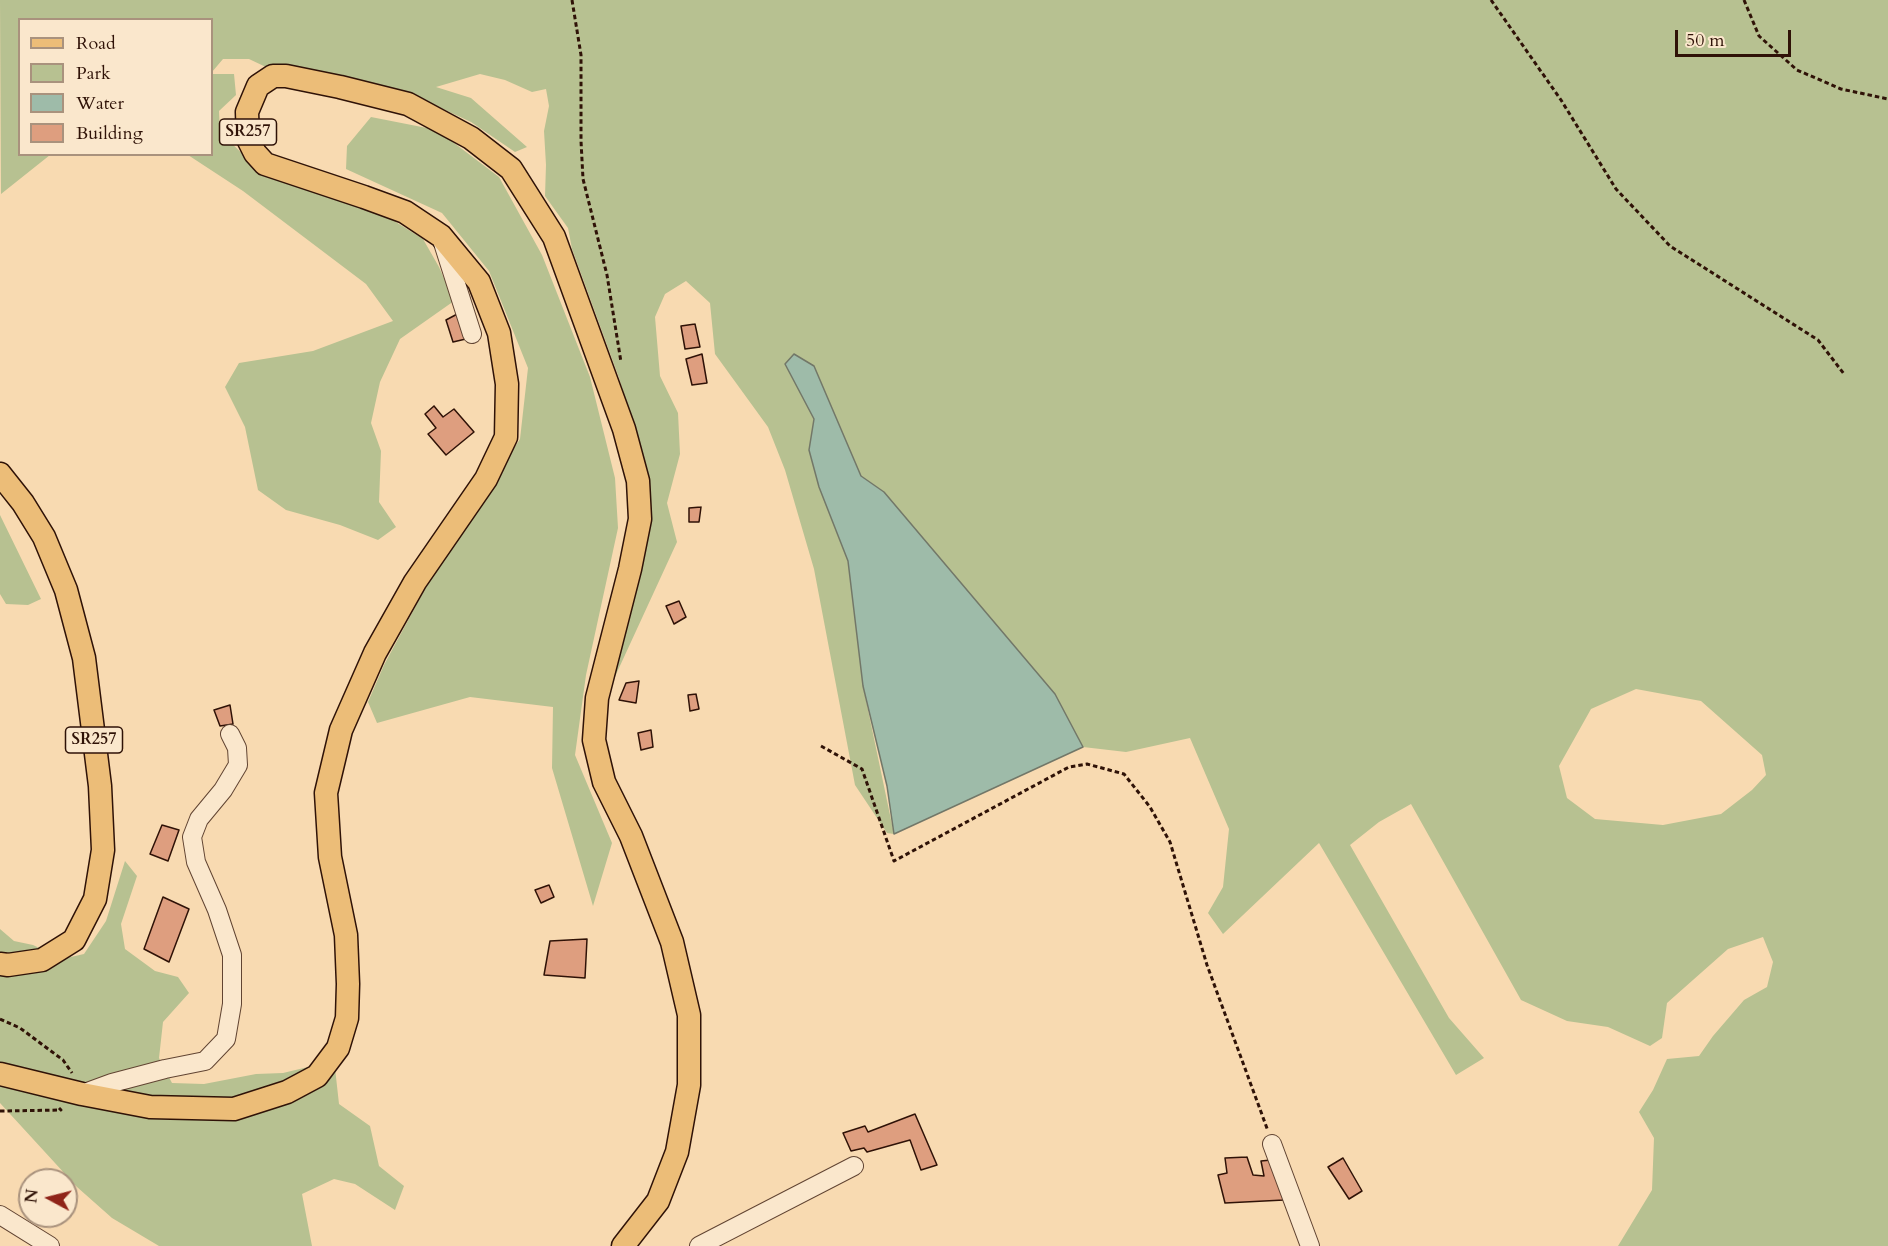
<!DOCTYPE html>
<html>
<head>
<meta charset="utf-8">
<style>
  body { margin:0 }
  #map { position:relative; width:1888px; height:1246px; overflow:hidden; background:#f8dab1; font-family:Cardo,serif }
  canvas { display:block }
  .legend { position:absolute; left:18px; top:18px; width:195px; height:138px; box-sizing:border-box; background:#fae7cc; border:2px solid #a9927d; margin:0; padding:8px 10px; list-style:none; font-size:18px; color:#2f1207 }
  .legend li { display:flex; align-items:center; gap:12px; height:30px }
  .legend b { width:30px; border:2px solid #a9927d }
  .north { position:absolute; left:18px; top:1168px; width:60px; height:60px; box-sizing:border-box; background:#fae7cc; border:2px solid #a9927d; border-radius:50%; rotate:277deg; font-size:16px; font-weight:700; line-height:24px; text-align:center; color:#2f1207 }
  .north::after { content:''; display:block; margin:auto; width:21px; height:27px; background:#8f2418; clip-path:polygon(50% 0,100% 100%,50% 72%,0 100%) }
  .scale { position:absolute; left:1675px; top:30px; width:116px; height:27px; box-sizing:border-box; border:3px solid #2f1207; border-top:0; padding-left:8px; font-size:18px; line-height:21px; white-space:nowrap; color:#2f1207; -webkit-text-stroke:4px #fae7cc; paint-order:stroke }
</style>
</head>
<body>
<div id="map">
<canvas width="1888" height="1246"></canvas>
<ul class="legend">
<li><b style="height:8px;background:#ecbd78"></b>Road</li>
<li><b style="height:16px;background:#b7c191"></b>Park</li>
<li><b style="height:16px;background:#9ebba9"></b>Water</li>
<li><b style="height:16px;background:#de9e7f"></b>Building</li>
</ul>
<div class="north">N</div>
<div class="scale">50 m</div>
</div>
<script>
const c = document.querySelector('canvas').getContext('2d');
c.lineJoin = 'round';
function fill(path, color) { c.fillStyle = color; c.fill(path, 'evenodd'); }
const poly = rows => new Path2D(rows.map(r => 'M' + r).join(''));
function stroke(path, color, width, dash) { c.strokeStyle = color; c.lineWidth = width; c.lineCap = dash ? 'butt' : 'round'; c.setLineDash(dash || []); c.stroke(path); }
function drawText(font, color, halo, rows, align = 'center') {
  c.font = font + ' Cardo,serif'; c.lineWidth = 4.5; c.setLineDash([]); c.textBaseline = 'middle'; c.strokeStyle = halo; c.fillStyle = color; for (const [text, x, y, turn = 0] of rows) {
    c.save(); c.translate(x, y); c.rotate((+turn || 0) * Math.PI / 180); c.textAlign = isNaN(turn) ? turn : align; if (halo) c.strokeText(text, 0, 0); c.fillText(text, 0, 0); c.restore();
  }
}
fill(poly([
  [0,0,1888,0,1888,1246,1618,1246,1652,1190,1654,1138,1639,1112,1653,1090,1667,1059,1699,1056,1713,1036,1744,1000,1767,987,1773,962,1763,937,1728,949,1667,1003,1662,1038,1650,1046,1608,1027,1567,1021,1521,1000,1411,804,1379,822,1350,845,1449,1018,1484,1058,1456,1075,1319,843,1223,934,1208,913,1223,887,1229,829,1190,738,1126,752,1083,747,1055,694,884,492,861,476,814,366,786,365,814,419,809,450,819,487,848,561,863,686,894,834,887,833,855,785,814,569,785,470,768,427,715,354,710,303,686,281,665,294,655,317,660,376,678,413,680,454,667,503,677,542,613,681,606,686,639,444,619,378,572,249,568,228,545,196,546,165,544,131,549,106,546,89,532,92,505,80,480,74,436,87,471,98,527,147,515,152,471,122,402,90,349,78,268,68,249,59,223,59,212,72,212,20,20,20,20,154,50,155,1,194],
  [1636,689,1701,701,1762,755,1766,775,1752,790,1721,814,1663,825,1595,819,1567,798,1559,766,1591,709],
  [212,74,234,74,236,95,219,111,220,132,262,173,375,209,423,239,439,267,454,301,400,339,380,382,371,423,381,451,379,502,396,527,378,540,340,525,286,510,258,490,245,427,225,387,239,363,313,351,393,321,366,284,243,191,188,155,212,154],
  [371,117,437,130,499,177,542,255,590,377,615,478,618,528,586,675,575,755,612,843,593,906,552,768,553,707,470,697,377,723,368,702,384,665,440,561,520,439,528,368,489,271,442,213,346,169,347,146],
  [0,515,41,599,28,605,6,604,0,594],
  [125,861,137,876,121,924,125,949,155,971,178,977,189,993,163,1022,159,1058,172,1083,204,1084,256,1074,283,1073,308,1067,335,1068,339,1104,370,1126,379,1166,404,1186,395,1210,355,1184,334,1179,302,1194,312,1246,159,1246,112,1218,77,1187,0,1103,0,929,14,941,33,945,62,959,84,954,106,921]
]), '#b7c191');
const water = poly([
  [794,354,814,366,861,476,884,492,1055,694,1083,747,894,834,887,786,863,686,848,561,819,487,809,450,814,419,785,364,794,354]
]);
fill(water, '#9ebba9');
stroke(water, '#727768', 1.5);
const building = poly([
  [463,311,470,338,453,342,446,320,463,311],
  [695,324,700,347,685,349,681,326,695,324],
  [702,354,707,383,692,385,686,359,702,354],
  [434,406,443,417,454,409,474,432,446,455,428,434,436,428,425,414,434,406],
  [701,507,699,522,689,522,689,508,701,507],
  [679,601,686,617,674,624,666,606,679,601],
  [639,681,636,703,619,700,626,683,639,681],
  [696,694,699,709,690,711,688,695,696,694],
  [230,705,233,724,220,726,214,710,230,705],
  [651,730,653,747,641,750,638,733,651,730],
  [162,825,179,830,168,861,150,854,162,825],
  [549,885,554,897,541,903,535,890,549,885],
  [163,897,189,909,169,962,144,949,163,897],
  [587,939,585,978,544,975,550,941,587,939],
  [915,1114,937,1165,921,1170,910,1140,867,1152,864,1148,851,1151,843,1133,865,1126,868,1132,915,1114],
  [1247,1157,1253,1175,1264,1176,1261,1161,1271,1160,1284,1200,1225,1203,1218,1175,1227,1173,1225,1158,1247,1157],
  [1343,1158,1362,1191,1349,1199,1328,1167,1343,1158]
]);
fill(building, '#de9e7f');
stroke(building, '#2f1207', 1.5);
const minor = poly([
  [443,243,472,334],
  [82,1094,112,1083,165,1069,205,1061,226,1039,232,1004,232,955,217,910,196,862,192,837,199,819,223,790,238,765,237,748,230,734],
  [1272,1144,1310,1246],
  [0,1215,50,1246],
  [699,1246,854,1166]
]);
const major = poly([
  [0,474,23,503,44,537,66,590,84,658,100,786,103,850,95,899,74,940,42,960,8,965,0,964],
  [0,1074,82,1094,150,1107,234,1109,287,1092,317,1076,338,1048,347,1018,348,984,346,935,330,857,326,793,341,730,375,653,415,582,486,479,506,437,507,384,499,333,479,282,441,236,405,212,364,197,265,164,255,153,248,139,247,112,258,86,273,76,286,76,340,87,408,104,471,138,511,169,554,237,624,429,638,481,640,519,630,569,597,698,594,740,604,782,631,836,672,942,689,1015,689,1085,677,1152,658,1201,623,1246]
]);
stroke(minor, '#614432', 20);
stroke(major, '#2f1207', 25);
stroke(poly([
  [572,0,581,55,581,141,583,179,607,275,621,362],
  [1491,0,1561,100,1616,189,1670,246,1818,340,1844,374],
  [1744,0,1759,36,1797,70,1841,89,1888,99],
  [821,746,862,769,894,861,1069,767,1087,764,1124,774,1150,807,1170,842,1207,965,1268,1131],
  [0,1019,20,1028,63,1060,72,1073],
  [0,1111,61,1110,59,1108]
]), '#2f1207', 3, [4.5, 3]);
stroke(minor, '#fae7cc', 18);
stroke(major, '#ecbd78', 22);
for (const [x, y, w] of [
  [248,132,57],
  [94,740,57]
]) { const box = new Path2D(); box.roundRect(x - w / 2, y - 13, w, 26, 4.5); c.fillStyle = '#fae7cc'; c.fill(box); stroke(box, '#2f1207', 1.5); }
drawText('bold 16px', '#2f1207', null, [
  ["SR257",248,132],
  ["SR257",94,740]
]);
</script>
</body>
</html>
